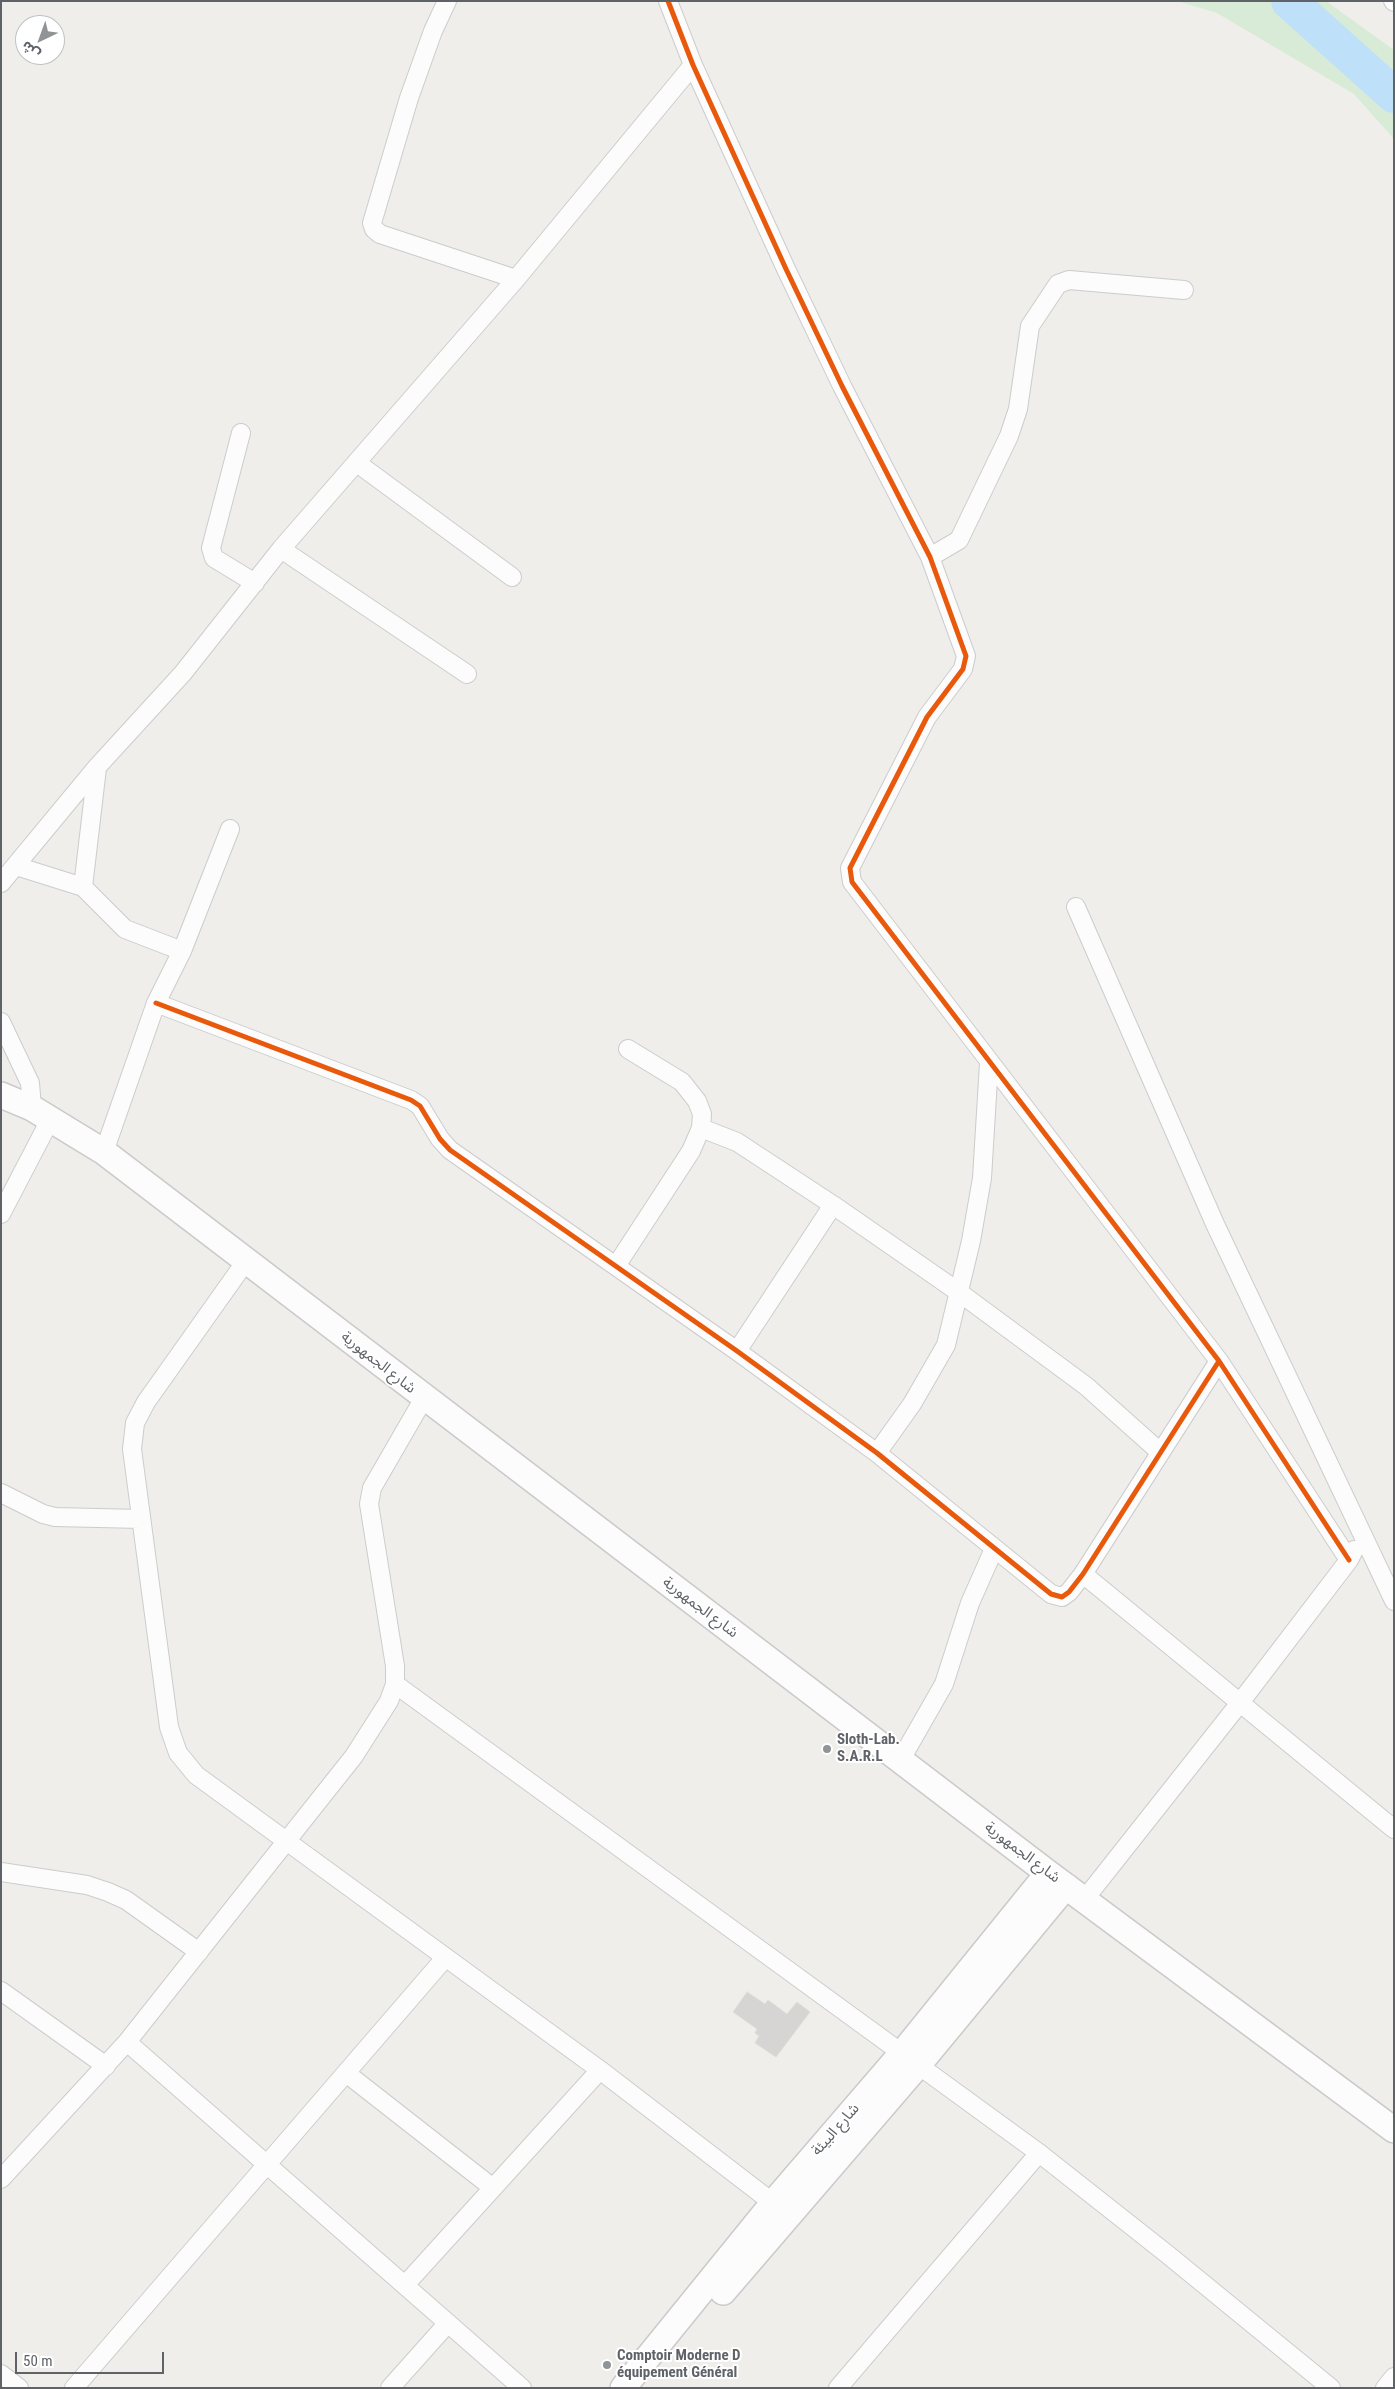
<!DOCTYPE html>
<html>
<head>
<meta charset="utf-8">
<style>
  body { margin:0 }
  #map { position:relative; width:1395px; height:2389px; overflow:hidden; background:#efeeea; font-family:"Roboto Condensed","Noto Sans Arabic",sans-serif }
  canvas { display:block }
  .frame { position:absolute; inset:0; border:2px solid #5f6368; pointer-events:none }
  .north { position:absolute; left:15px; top:15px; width:50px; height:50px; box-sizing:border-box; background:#fff; border:1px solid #bfc1c3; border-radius:50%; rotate:222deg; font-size:14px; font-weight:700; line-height:20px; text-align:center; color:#5f6368 }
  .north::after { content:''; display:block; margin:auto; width:18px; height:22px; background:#919496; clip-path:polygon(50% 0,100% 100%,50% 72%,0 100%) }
  .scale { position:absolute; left:15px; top:2352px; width:149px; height:22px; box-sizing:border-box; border:2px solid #5f6368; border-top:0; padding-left:6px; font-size:15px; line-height:18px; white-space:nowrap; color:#5f6368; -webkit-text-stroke:4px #fff; paint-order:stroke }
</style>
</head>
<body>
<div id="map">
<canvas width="1395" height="2389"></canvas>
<div class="frame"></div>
<div class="north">ش</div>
<div class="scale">50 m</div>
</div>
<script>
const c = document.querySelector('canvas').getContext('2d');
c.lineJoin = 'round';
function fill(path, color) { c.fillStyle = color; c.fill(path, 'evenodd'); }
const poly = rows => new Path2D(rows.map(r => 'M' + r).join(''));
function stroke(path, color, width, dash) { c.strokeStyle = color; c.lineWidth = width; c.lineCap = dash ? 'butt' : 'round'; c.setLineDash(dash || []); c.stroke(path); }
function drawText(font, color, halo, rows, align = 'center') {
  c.font = font + ' "Roboto Condensed","Noto Sans Arabic",sans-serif'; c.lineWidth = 4; c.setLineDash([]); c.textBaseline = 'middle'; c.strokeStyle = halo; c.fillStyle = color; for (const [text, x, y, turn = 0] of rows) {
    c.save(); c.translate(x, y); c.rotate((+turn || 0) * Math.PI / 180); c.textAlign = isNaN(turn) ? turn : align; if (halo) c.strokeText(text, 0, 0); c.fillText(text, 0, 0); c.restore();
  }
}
fill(poly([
  [1177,1,1326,1,1394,50,1394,139,1354,94,1217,13]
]), '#d8ebd6');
stroke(poly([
  [1289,1,1394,95]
]), '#bfe0f9', 36);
const building = poly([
  [747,1992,765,2004,768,2000,787,2014,797,2002,810,2012,776,2057,755,2043,759,2036,755,2033,757,2029,733,2012,747,1992]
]);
fill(building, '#d6d5d3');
stroke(building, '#deddd9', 1);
const street = poly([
  [447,1,433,31,409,98,372,223,374,229,380,234,516,279],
  [668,1,693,65,786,269,842,386,930,557,966,656,963,669,927,717,850,868,852,882,1219,1361,1349,1560],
  [1393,1,1394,2],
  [241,433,211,548,214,558,255,583],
  [357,463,512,577],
  [281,549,467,674],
  [930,557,959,540,1009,436,1018,409,1030,326,1058,284,1069,280,1184,290],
  [16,866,83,887,125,929,182,951],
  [1,883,97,767,183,673,281,549,516,279,693,65],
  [83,887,97,768],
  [1076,907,1215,1224,1394,1601],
  [156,1003,411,1100,420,1106,440,1139,450,1150,737,1351,877,1453,1051,1594,1062,1597,1069,1592,1083,1574,1219,1361],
  [1,1022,30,1083,32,1108],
  [701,1128,737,1142,833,1205,960,1293,1086,1386,1160,1452],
  [104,1152,156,1003,182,951,230,829],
  [1,1214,50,1120],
  [246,1261,146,1402,135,1423,132,1449,169,1727,178,1753,196,1775,600,2070,781,2209],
  [616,1266,691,1151,701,1128,702,1114,697,1101,682,1082,628,1049],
  [737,1351,833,1205],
  [877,1453,912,1404,946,1345,971,1241,982,1178,989,1063],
  [1,1493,43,1514,55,1517,141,1519],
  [1083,1574,1394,1829],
  [395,1684,1039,2153,1167,2254,1331,2388],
  [900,1761,944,1684,970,1603,994,1549],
  [1,1872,87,1885,108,1892,126,1900,199,1952],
  [1084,1900,1239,1704,1349,1560,1354,1550],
  [1,1991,106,2066],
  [127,2042,522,2388],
  [346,2073,493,2188],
  [1,2179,127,2042,354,1756,389,1701,395,1684,395,1666,369,1504,372,1488,424,1398],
  [405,2285,600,2070],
  [1,2374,19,2388],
  [74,2388,445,1958],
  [390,2388,448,2323],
  [838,2388,1039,2153],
  [1385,2388,1394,2377]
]);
const secondary = poly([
  [1,1095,32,1108,104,1152,1048,1873,1394,2130],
  [723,2292,919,2064,1066,1886],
  [623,2388,773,2203,903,2052,1048,1873]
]);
stroke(street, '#cbcccc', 20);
stroke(secondary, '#cacacb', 28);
stroke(street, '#fdfcfc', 18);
stroke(secondary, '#fdfcfc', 25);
stroke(poly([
  [668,1,693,65,786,269,842,386,930,557,966,656,963,669,927,717,850,868,852,882,1219,1361,1349,1560],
  [156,1003,411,1100,420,1106,440,1139,450,1150,737,1351,877,1453,1051,1594,1062,1597,1069,1592,1083,1574,1219,1361]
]), '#e8590c', 5);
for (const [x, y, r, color] of [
  [827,1749,5,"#919496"],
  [607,2365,5,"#919496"]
]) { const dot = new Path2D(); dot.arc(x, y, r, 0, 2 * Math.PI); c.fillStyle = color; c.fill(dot); stroke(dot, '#fff', 2); }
drawText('15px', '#5f6368', '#fff', [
  ["شارع الجمهورية",378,1363,38],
  ["شارع الجمهورية",700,1608,37],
  ["شارع الجمهورية",1022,1853,37],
  ["شارع البيئة",836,2130,-49]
]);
drawText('bold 15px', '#5f6368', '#fff', [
  ["Sloth-Lab.",837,1740],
  ["S.A.R.L",837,1757],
  ["Comptoir Moderne D",617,2356],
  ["équipement Général",617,2373]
], 'left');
</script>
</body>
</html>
